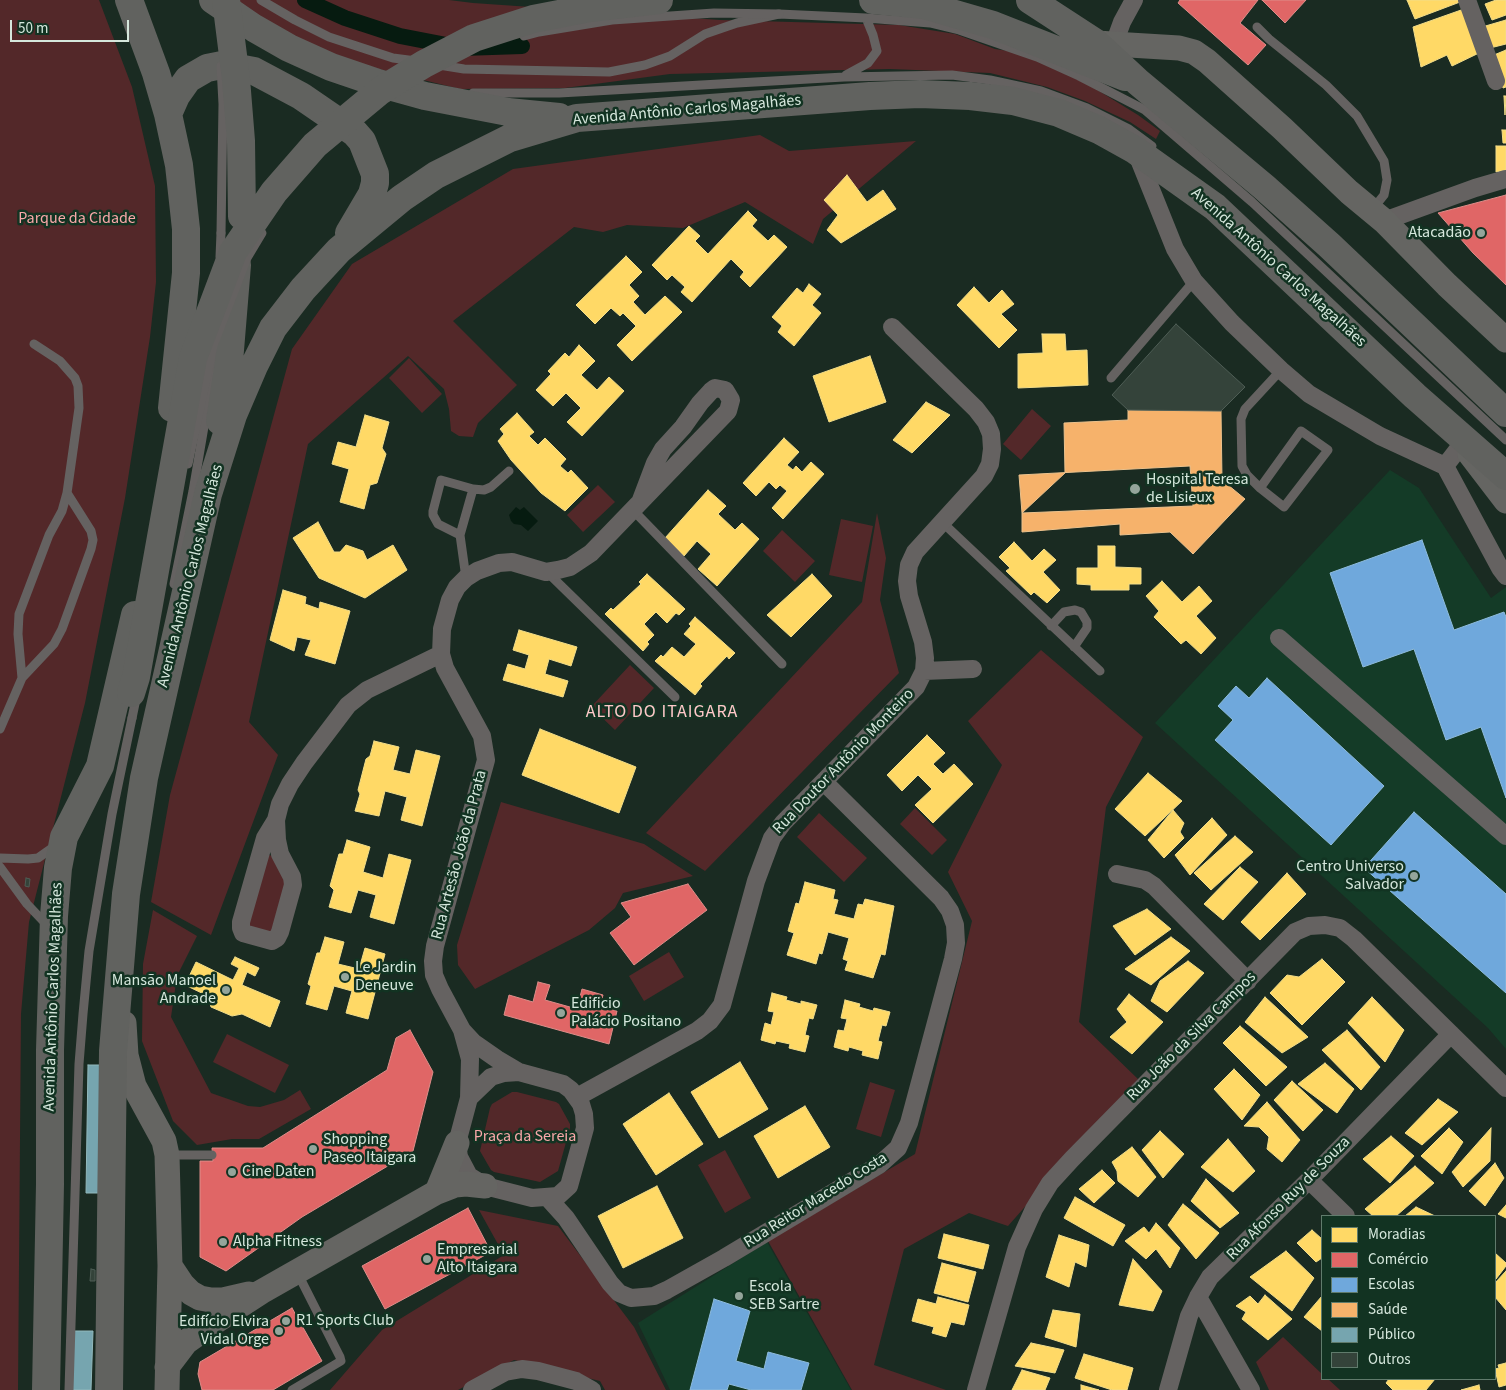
<!DOCTYPE html>
<html>
<head>
<meta charset="utf-8">
<style>
  body { margin:0 }
  #map { position:relative; width:1506px; height:1390px; overflow:hidden; background:#1a2b22; font-family:"Source Sans 3",sans-serif }
  canvas { display:block }
  .legend { position:absolute; left:1321px; top:1215px; width:175px; height:165px; box-sizing:border-box; background:#123322; border:1px solid #607b6c; margin:0; padding:6px 9px; list-style:none; font-size:15px; color:#d5e7dc }
  .legend li { display:flex; align-items:center; gap:10px; height:25px }
  .legend b { width:25px; border:1px solid #607b6c }
  .scale { position:absolute; left:10px; top:20px; width:119px; height:22px; box-sizing:border-box; border:2px solid #d5e7dc; border-top:0; padding-left:6px; font-size:15px; line-height:18px; white-space:nowrap; color:#d5e7dc; -webkit-text-stroke:4px #123322; paint-order:stroke }
</style>
</head>
<body>
<div id="map">
<canvas width="1506" height="1390"></canvas>
<ul class="legend">
<li><b style="height:14px;background:#ffd966"></b>Moradias</li>
<li><b style="height:14px;background:#e06666"></b>Comércio</li>
<li><b style="height:14px;background:#6fa8dc"></b>Escolas</li>
<li><b style="height:14px;background:#f6b26b"></b>Saúde</li>
<li><b style="height:14px;background:#76a5af"></b>Público</li>
<li><b style="height:14px;background:#34433a"></b>Outros</li>
</ul>
<div class="scale">50 m</div>
</div>
<script>
const c = document.querySelector('canvas').getContext('2d');
c.lineJoin = 'round';
function fill(path, color) { c.fillStyle = color; c.fill(path, 'evenodd'); }
const poly = rows => new Path2D(rows.map(r => 'M' + r).join(''));
function stroke(path, color, width, dash) { c.strokeStyle = color; c.lineWidth = width; c.lineCap = dash ? 'butt' : 'round'; c.setLineDash(dash || []); c.stroke(path); }
function drawText(font, color, halo, rows, align = 'center') {
  c.font = font + ' "Source Sans 3",sans-serif'; c.lineWidth = 5; c.setLineDash([]); c.textBaseline = 'middle'; c.strokeStyle = halo; c.fillStyle = color; for (const [text, x, y, turn = 0] of rows) {
    c.save(); c.translate(x, y); c.rotate((+turn || 0) * Math.PI / 180); c.textAlign = isNaN(turn) ? turn : align; if (halo) c.strokeText(text, 0, 0); c.fillText(text, 0, 0); c.restore();
  }
}
fill(poly([
  [1390,470,1419,488,1491,598,1506,587,1506,1049,1488,1028,1155,723],
  [767,1242,851,1390,670,1390,638,1323]
]), '#143b27');
fill(poly([
  [0,0,99,0,132,87,155,186,156,282,150,337,125,498,85,703,29,922,21,1014,18,1390,0,1390],
  [231,0,449,0,473,3,720,20,899,25,955,34,995,49,1042,56,1138,115,1160,131,1156,139,1130,122,1085,101,1047,87,990,73,890,69,670,74,565,88,460,89,362,65,305,44],
  [760,135,789,151,916,141,823,219,813,244,745,202,683,228,627,225,603,232,574,227,453,321,517,385,478,423,473,437,459,436,451,431,449,409,444,389,408,356,308,444,249,722,278,755,211,935,151,902,170,795,292,349,352,264,513,169],
  [409,358,442,394,422,413,389,378],
  [1032,409,1051,426,1021,460,1003,444],
  [598,485,615,502,583,532,567,515],
  [877,513,886,558,880,600,899,673,705,871,646,833,862,602],
  [841,519,873,526,862,582,829,575],
  [782,530,815,561,795,582,763,551],
  [1041,650,1143,737,1106,807,1079,1022,1138,1079,1008,1226,969,1213,904,1249,874,1365,946,1390,852,1390,768,1241,915,1154,972,921,948,872,1002,765,968,721],
  [630,665,654,688,615,730,591,707],
  [501,802,644,844,693,876,623,893,615,908,589,930,475,989,458,965,457,945],
  [915,808,947,840,932,855,900,824],
  [819,813,867,858,844,882,797,837],
  [268,855,274,856,286,883,272,930,268,933,249,928,246,924],
  [153,910,197,936,177,976,171,1017,211,1093,248,1106,260,1107,284,1100,300,1090,311,1109,259,1139,232,1139,197,1145,173,1121,142,1041,143,964],
  [669,952,684,977,644,1001,629,976],
  [227,1034,289,1065,275,1093,213,1062],
  [870,1082,895,1090,881,1137,856,1129],
  [512,1092,517,1092,556,1102,559,1104,570,1124,570,1128,558,1171,540,1182,494,1172,491,1170,480,1151,490,1108,492,1104],
  [725,1150,751,1198,725,1213,698,1165],
  [479,1210,558,1226,634,1327,666,1390,605,1390,600,1381,514,1360,458,1390,330,1390,382,1330,504,1255],
  [1283,1337,1322,1374,1322,1379,1328,1379,1340,1390,1269,1390,1256,1362]
]), '#532829');
fill(poly([
  [516,507,520,510,524,507,538,521,528,531,521,525,514,524,511,521,509,515]
]), '#061b10');
const homes = poly([
  [1407,0,1459,0,1460,2,1415,19,1407,0],
  [1496,0,1506,0,1506,15,1492,20,1485,4,1496,0],
  [1464,9,1481,52,1452,66,1447,55,1421,67,1413,27,1464,9],
  [1506,20,1506,44,1490,48,1482,27,1506,20],
  [1506,50,1506,87,1503,88,1494,55,1506,50],
  [1504,96,1506,96,1505,115,1504,96],
  [1502,130,1506,130,1506,143,1503,143,1502,130],
  [1496,146,1506,146,1506,170,1496,172,1496,146],
  [847,175,867,202,883,190,896,209,841,243,827,230,838,215,824,200,847,175],
  [748,211,757,220,752,226,768,241,774,235,787,247,750,287,740,277,744,272,731,259,692,302,681,292,685,287,672,275,667,280,652,265,689,226,700,236,695,241,708,254,748,211],
  [626,256,642,272,629,285,639,296,633,302,645,315,665,296,682,312,632,361,617,345,636,326,623,313,620,316,611,308,595,324,576,305,626,256],
  [809,284,821,294,812,305,821,313,794,346,778,332,782,326,772,317,797,288,803,293,809,284],
  [974,287,989,303,1002,290,1014,304,1001,314,1017,330,999,348,957,305,974,287],
  [1042,334,1065,334,1066,351,1087,350,1088,385,1018,388,1018,354,1043,353,1042,334],
  [579,345,595,361,581,375,597,390,609,377,624,391,582,436,567,422,581,408,566,393,553,406,536,390,551,374,548,371,565,353,569,357,579,345],
  [870,356,886,402,829,422,813,376,870,356],
  [926,402,950,415,912,453,893,440,926,402],
  [517,413,534,432,529,436,538,445,545,438,566,459,560,466,568,473,571,470,588,488,565,511,541,493,511,460,498,441,504,434,500,429,517,413],
  [365,415,389,422,382,448,386,454,377,483,370,485,364,509,340,502,349,469,332,464,338,442,356,447,365,415],
  [784,438,799,452,787,465,793,470,796,466,802,472,811,462,824,474,783,519,772,508,787,491,780,485,776,489,769,482,756,496,743,483,784,438],
  [708,490,726,506,718,514,735,530,742,523,759,539,717,586,698,569,711,554,697,541,684,556,665,538,708,490],
  [318,522,334,552,340,552,346,545,363,551,367,560,393,545,407,570,365,598,319,578,293,538,318,522],
  [1014,542,1032,561,1044,549,1056,560,1043,572,1060,590,1047,603,1034,592,1031,595,1006,571,1010,568,999,557,1014,542],
  [1098,546,1115,546,1115,567,1141,568,1141,584,1129,584,1129,590,1091,590,1091,585,1077,584,1077,568,1098,568,1098,546],
  [647,574,685,609,679,615,676,613,667,623,656,612,644,624,654,635,647,642,649,644,643,651,605,614,611,608,613,610,641,584,639,582,647,574],
  [812,574,832,596,791,637,767,615,812,574],
  [1162,581,1182,602,1199,586,1212,601,1196,616,1216,638,1201,654,1186,640,1181,644,1154,617,1159,611,1146,596,1162,581],
  [283,590,306,597,305,604,319,609,320,602,350,611,335,664,305,655,311,640,297,637,294,651,270,640,283,590],
  [695,617,735,653,729,659,727,656,700,684,702,686,695,695,655,661,661,655,663,657,672,647,684,657,696,644,684,634,691,626,689,624,695,617],
  [519,630,577,647,571,666,549,659,545,674,568,681,563,697,503,680,508,664,525,669,529,655,513,650,519,630],
  [540,729,636,767,619,813,522,775,540,729],
  [927,735,945,753,933,764,943,774,954,764,973,784,933,823,915,805,932,789,918,775,902,791,887,775,927,735],
  [374,741,399,747,393,770,410,774,416,750,440,756,422,826,401,820,407,797,385,791,379,816,355,811,360,794,358,790,366,759,370,756,374,741],
  [1148,773,1182,801,1145,836,1115,809,1148,773],
  [1173,810,1184,823,1180,832,1184,838,1164,858,1148,840,1173,810],
  [1212,818,1227,835,1190,875,1175,855,1212,818],
  [1235,836,1253,852,1211,890,1194,873,1235,836],
  [347,840,370,847,363,872,383,878,389,854,411,860,394,924,370,917,376,895,358,890,351,913,329,907,334,890,330,886,339,854,343,854,347,840],
  [1240,867,1258,882,1223,920,1204,904,1240,867],
  [1287,873,1306,894,1260,940,1241,922,1287,873],
  [805,882,835,890,833,899,838,900,834,914,854,919,858,904,863,905,865,899,894,906,885,955,881,954,873,978,845,970,848,961,843,959,849,938,828,932,822,954,819,953,816,964,787,955,794,933,788,931,796,903,799,904,805,882],
  [1147,909,1171,929,1135,955,1113,926,1147,909],
  [325,937,344,942,338,964,359,969,365,948,385,954,368,1019,346,1013,352,991,334,986,327,1010,306,1004,311,986,308,984,317,953,320,953,325,937],
  [1171,937,1190,951,1151,985,1125,969,1171,937],
  [235,957,259,968,255,976,247,972,242,985,280,1001,270,1027,242,1014,232,1016,211,1007,208,996,185,985,196,962,233,980,239,968,231,964,235,957],
  [1322,959,1345,982,1302,1025,1270,993,1287,975,1299,977,1322,959],
  [1188,961,1204,973,1167,1012,1151,1001,1160,981,1188,961],
  [772,993,787,997,786,1000,801,1004,801,1001,817,1005,813,1019,809,1018,805,1035,809,1036,805,1052,789,1048,790,1044,776,1041,775,1044,761,1040,765,1023,771,1025,774,1012,768,1011,772,993],
  [1129,994,1163,1022,1132,1054,1110,1037,1127,1022,1117,1009,1129,994],
  [1265,997,1308,1037,1282,1053,1245,1022,1265,997],
  [1372,997,1404,1030,1385,1062,1348,1023,1372,997],
  [845,1000,860,1004,859,1007,873,1011,874,1008,890,1012,886,1026,882,1025,878,1041,882,1042,878,1059,862,1055,863,1051,849,1047,848,1051,834,1047,838,1030,844,1031,847,1019,841,1018,845,1000],
  [1240,1026,1287,1067,1266,1086,1223,1043,1240,1026],
  [1347,1030,1380,1067,1361,1090,1322,1050,1347,1030],
  [740,1062,768,1109,719,1138,691,1092,740,1062],
  [1325,1063,1354,1089,1337,1113,1298,1084,1325,1063],
  [1234,1069,1260,1095,1242,1120,1214,1089,1234,1069],
  [1292,1081,1323,1110,1303,1131,1274,1100,1292,1081],
  [669,1093,703,1144,656,1175,623,1124,669,1093],
  [1438,1099,1458,1112,1422,1145,1405,1133,1438,1099],
  [1267,1102,1300,1140,1282,1162,1267,1149,1269,1137,1259,1127,1244,1126,1267,1102],
  [805,1106,830,1147,778,1178,754,1136,805,1106],
  [1449,1128,1463,1142,1442,1174,1421,1156,1449,1128],
  [1491,1128,1490,1161,1463,1187,1452,1172,1491,1128],
  [1160,1131,1184,1154,1163,1178,1142,1150,1160,1131],
  [1391,1136,1414,1156,1390,1183,1363,1159,1391,1136],
  [1228,1139,1255,1171,1233,1192,1201,1167,1228,1139],
  [1132,1147,1156,1177,1138,1197,1118,1181,1117,1171,1112,1162,1132,1147],
  [1495,1163,1504,1178,1485,1206,1469,1191,1495,1163],
  [1415,1166,1434,1183,1396,1216,1373,1216,1365,1209,1415,1166],
  [1102,1170,1115,1183,1094,1203,1079,1189,1102,1170],
  [1206,1179,1239,1213,1220,1228,1191,1201,1206,1179],
  [657,1186,683,1238,623,1268,598,1216,657,1186],
  [1075,1197,1125,1225,1113,1246,1064,1218,1075,1197],
  [1183,1204,1219,1233,1196,1259,1168,1225,1183,1204],
  [1506,1205,1506,1218,1498,1214,1506,1205],
  [1416,1207,1435,1216,1405,1216,1416,1207],
  [1156,1223,1180,1248,1170,1268,1156,1249,1146,1259,1125,1241,1144,1227,1149,1233,1156,1223],
  [1312,1230,1322,1239,1322,1258,1316,1262,1297,1243,1312,1230],
  [944,1234,989,1245,983,1269,938,1258,944,1234],
  [1059,1235,1089,1245,1086,1267,1075,1262,1069,1287,1046,1277,1059,1235],
  [1286,1251,1314,1278,1292,1311,1250,1277,1286,1251],
  [1495,1253,1506,1263,1506,1266,1496,1279,1495,1253],
  [1133,1259,1162,1291,1153,1311,1119,1305,1133,1259],
  [942,1263,976,1272,968,1302,934,1293,942,1263],
  [1506,1271,1506,1310,1495,1297,1495,1283,1506,1271],
  [1265,1295,1292,1319,1268,1340,1242,1319,1246,1312,1236,1306,1250,1296,1258,1304,1265,1295],
  [1322,1296,1322,1331,1304,1317,1322,1296],
  [938,1297,969,1305,964,1325,951,1322,946,1337,932,1333,934,1327,912,1321,918,1299,936,1304,938,1297],
  [1053,1310,1080,1314,1076,1347,1045,1337,1053,1310],
  [1031,1343,1064,1350,1055,1373,1015,1366,1031,1343],
  [1084,1354,1133,1368,1127,1390,1112,1390,1075,1378,1084,1354],
  [1506,1363,1506,1385,1499,1387,1495,1369,1499,1368,1498,1365,1506,1363],
  [1022,1370,1050,1378,1045,1390,1012,1390,1022,1370],
  [1389,1379,1435,1379,1426,1390,1393,1390,1386,1383,1389,1379],
  [1081,1385,1099,1390,1081,1390,1081,1385],
  [1479,1385,1480,1390,1461,1390,1479,1385]
]);
fill(homes, '#ffd966');
stroke(homes, '#f2dd89', 1);
const shops = poly([
  [1180,0,1258,0,1240,23,1266,45,1248,65,1178,3,1180,0],
  [1262,0,1306,0,1285,23,1262,0],
  [1506,195,1506,285,1473,253,1438,213,1506,195],
  [688,884,707,910,634,965,610,933,631,917,621,903,688,884],
  [538,982,550,985,545,1000,577,1009,582,989,603,995,600,1006,617,1011,609,1044,504,1015,509,995,533,1002,538,982],
  [410,1030,433,1072,413,1151,302,1217,226,1271,200,1257,200,1161,213,1161,212,1148,263,1148,387,1070,396,1038,410,1030],
  [468,1208,491,1252,385,1309,362,1266,468,1208],
  [292,1308,322,1361,273,1390,202,1390,198,1374,200,1362,292,1308]
]);
fill(shops, '#e06666');
stroke(shops, '#dd8d89', 1);
const schools = poly([
  [1422,540,1454,630,1504,612,1506,617,1506,798,1481,727,1446,740,1414,649,1363,667,1330,573,1422,540],
  [1267,678,1384,786,1331,845,1215,740,1233,720,1218,706,1236,686,1249,698,1267,678],
  [1414,812,1506,894,1506,993,1364,868,1414,812],
  [714,1299,750,1311,736,1361,764,1369,768,1352,809,1363,801,1390,751,1390,729,1384,727,1390,690,1390,714,1299]
]);
fill(schools, '#6fa8dc');
stroke(schools, '#8ebbdc', 1);
const health = poly([
  [1128,410,1221,411,1222,480,1245,499,1193,554,1170,532,1120,535,1120,524,1022,532,1022,513,1065,473,1064,423,1128,420,1128,410],
  [1190,466,1193,506,1022,513,1019,475,1190,466]
]);
fill(health, '#f6b26b');
stroke(health, '#ecc28d', 1);
const public = poly([
  [88,1065,105,1065,103,1193,86,1193,88,1065],
  [74,1331,93,1331,91,1390,72,1390,74,1331]
]);
fill(public, '#76a5af');
stroke(public, '#92b9bc', 1);
stroke(poly([
  [305,0,345,18,400,36,462,48,522,46]
]), '#061b10', 16);
const building = poly([
  [1176,324,1245,387,1221,411,1128,410,1112,395,1176,324],
  [26,878,30,879,29,887,25,886,26,878],
  [91,1269,95,1270,95,1281,90,1281,91,1269]
]);
fill(building, '#34433a');
stroke(building, '#4e5d55', 1);
stroke(poly([
  [261,0,295,20,329,37,393,58,416,61],
  [1257,27,1269,39,1326,85,1357,116,1384,161,1387,180,1384,195,1372,210],
  [439,65,464,69,609,72,645,65,670,56,705,34,737,23,779,14,866,18,930,23,959,30,1037,57,1079,76,1145,110,1252,202,1506,440],
  [846,75,868,63,877,51,873,35,866,18],
  [473,93,559,93,844,77,952,75,990,80,1041,91,1087,108,1129,129,1152,146],
  [220,257,221,233],
  [1111,378,1194,281],
  [1260,488,1301,431,1328,450,1284,507,1260,488,1247,475,1242,466,1241,419,1245,409,1281,370],
  [473,489,484,490,491,487,509,471],
  [632,509,782,664],
  [942,522,1100,671],
  [460,535,438,524,433,515,433,511,441,480,473,489,460,535,466,578],
  [547,572,675,697],
  [174,584,193,491,213,374,214,355],
  [1051,626,1064,612,1075,610,1081,612,1087,622,1087,628,1074,647],
  [22,678,18,634,19,614,49,535,62,511,67,493,79,408,78,386,75,378,60,361,34,344],
  [0,729,22,678,54,644,62,629,91,549,93,540,91,531,67,493],
  [0,858,28,859,38,858,55,846],
  [0,867,27,904,47,925],
  [170,1155,212,1155],
  [69,1390,79,1064,83,1014,89,951,112,814,132,718],
  [292,1390,341,1361,340,1357,298,1274]
]), '#656261', 9);
stroke(poly([
  [1467,0,1496,81],
  [1114,44,1122,22,1134,0],
  [1136,152,1175,249,1194,281,1232,323,1281,370,1309,394,1380,436,1445,466],
  [1384,221,1475,188,1506,179],
  [1462,444,1445,466,1500,568,1506,576],
  [1279,638,1506,836],
  [924,671,973,669],
  [276,820,277,840,280,854,292,877,293,885,280,932,277,938,272,941,243,933,241,928,241,922,265,838,276,820,280,804,290,784,304,763,348,705,367,690,441,654],
  [1117,874,1145,880,1154,886,1248,981],
  [462,1030,470,1059,469,1098],
  [519,1072,497,1059,474,1043,462,1030,440,989,434,975,433,961,435,946,486,760,482,736,445,668,441,654,442,629,450,600,457,587,466,578,477,571,499,563,512,562,546,572,558,570,570,567,591,553,728,411,731,400,725,390,715,388,711,391,700,403,683,427,663,449,655,463,641,500],
  [519,1072,563,1084,571,1090,581,1104,584,1114,585,1128,569,1186,558,1196,532,1198,485,1186,469,1176,459,1157,457,1143,469,1098,491,1077,504,1073,519,1072],
  [577,1097,697,1031,710,1021,722,1005,756,881,772,838,783,823,916,687,924,671,925,658,923,642,909,596,907,581,909,565,915,552,984,476,990,464,992,449,991,434,986,422,976,409,892,327],
  [1309,1180,1346,1216],
  [547,1197,566,1218,610,1283,619,1293,631,1298,643,1297,654,1296,667,1290,724,1258,879,1165,898,1148,909,1123,953,959,956,943,955,925,950,911,941,898,824,782],
  [1198,1297,1251,1390],
  [472,1390,505,1372,522,1369,538,1371,576,1381,592,1390],
  [976,1390,1017,1247,1034,1209,1050,1183,1072,1159,1295,932,1309,926,1325,925,1340,928,1354,939,1506,1088],
  [1168,1390,1189,1316,1198,1297,1210,1277,1309,1180,1451,1034]
]), '#656261', 18);
stroke(poly([
  [1096,43,1179,48,1194,52,1207,61,1282,128,1349,192,1384,221,1447,285,1506,340],
  [1470,454,1506,501],
  [124,1023,126,1055,134,1086,164,1141,167,1155,170,1266,167,1390],
  [437,1192,457,1143],
  [170,1266,182,1284,191,1293,200,1298,211,1300,223,1300,249,1294],
  [167,1367,186,1342,210,1325,261,1292,437,1192,455,1185,466,1184,485,1186]
]), '#656562', 25);
stroke(poly([
  [129,0,156,73,168,114,179,165,186,229,186,273,172,408],
  [213,0,254,28,289,48,331,67,378,83,425,96,508,112,559,117],
  [873,0,924,5,993,25,1125,77],
  [1030,0,1096,43,1138,82,1264,187,1329,245,1506,413],
  [168,114,176,96,188,79,207,68,222,65,254,71,301,96,355,133,362,141,375,174,375,183,372,194,349,233],
  [220,421,229,362,237,265],
  [46,1390,50,1184,50,1050,54,916,58,868,64,837,100,766,135,615],
  [109,1390,113,1051,126,894,144,778,208,494,233,415,254,366,273,328,303,289,339,250,402,198,436,175,510,138,577,118,870,96,920,94,970,96,1013,101,1059,113,1099,130,1135,150,1215,207,1415,396,1506,476]
]), '#61625f', 28);
stroke(poly([
  [524,36,539,32,612,20,714,13,779,14],
  [221,233,223,104,221,66],
  [188,464,213,346,247,258,262,233],
  [132,718,137,694]
]), '#656261', 9);
stroke(poly([
  [226,0,236,79,241,141,242,216],
  [131,693,136,677,193,358,233,252,274,192,315,145,380,91,424,64,474,38,533,19,590,8,659,0]
]), '#61625f', 28);
for (const [x, y, r, color] of [
  [1481,233,5,"#94a59b"],
  [1135,489,6,"#94a59b"],
  [1414,876,5,"#94a59b"],
  [345,977,5,"#94a59b"],
  [226,990,5,"#94a59b"],
  [561,1013,5,"#94a59b"],
  [313,1149,5,"#94a59b"],
  [232,1172,5,"#94a59b"],
  [223,1242,5,"#94a59b"],
  [427,1259,5,"#94a59b"],
  [739,1296,5,"#94a59b"],
  [286,1321,5,"#94a59b"],
  [279,1331,5,"#94a59b"]
]) { const dot = new Path2D(); dot.arc(x, y, r, 0, 2 * Math.PI); c.fillStyle = color; c.fill(dot); stroke(dot, '#123322', 2); }
drawText('16px', '#d5e7dc', '#123322', [
  ["Avenida Antônio Carlos Magalhães",687,111,-5],
  ["Avenida Antônio Carlos Magalhães",1278,268,42],
  ["Avenida Antônio Carlos Magalhães",191,576,-76],
  ["Rua Doutor Antônio Monteiro",844,762,-46],
  ["Rua Artesão João da Prata",460,855,-75],
  ["Avenida Antônio Carlos Magalhães",54,997,-88],
  ["Rua João da Silva Campos",1192,1037,-45],
  ["Rua Afonso Ruy de Souza",1289,1199,-45],
  ["Rua Reitor Macedo Costa",816,1201,-32]
]);
drawText('16px', '#f9a8a9', '#123322', [
  ["Parque da Cidade",77,219],
  ["Praça da Sereia",525,1137]
]);
drawText('16px', '#d5e7dc', '#123322', [
  ["Atacadão",1471,233,"right"],
  ["Hospital Teresa",1146,480],
  ["de Lisieux",1146,498],
  ["Centro Universo",1404,867,"right"],
  ["Salvador",1404,885,"right"],
  ["Le Jardin",355,968],
  ["Deneuve",355,986],
  ["Mansão Manoel",216,981,"right"],
  ["Andrade",216,999,"right"],
  ["Edificio",571,1004],
  ["Palácio Positano",571,1022],
  ["Shopping",323,1140],
  ["Paseo Itaigara",323,1158],
  ["Cine Daten",242,1172],
  ["Alpha Fitness",233,1242],
  ["Empresarial",437,1250],
  ["Alto Itaigara",437,1268],
  ["Escola",749,1287],
  ["SEB Sartre",749,1305],
  ["R1 Sports Club",296,1321],
  ["Edifício Elvira",269,1322,"right"],
  ["Vidal Orge",269,1340,"right"]
], 'left');
c.letterSpacing = '1px';
drawText('18px', '#fec9c9', '#123322', [
  ["ALTO DO ITAIGARA",662,713]
]);
c.letterSpacing = '0px';
</script>
</body>
</html>
